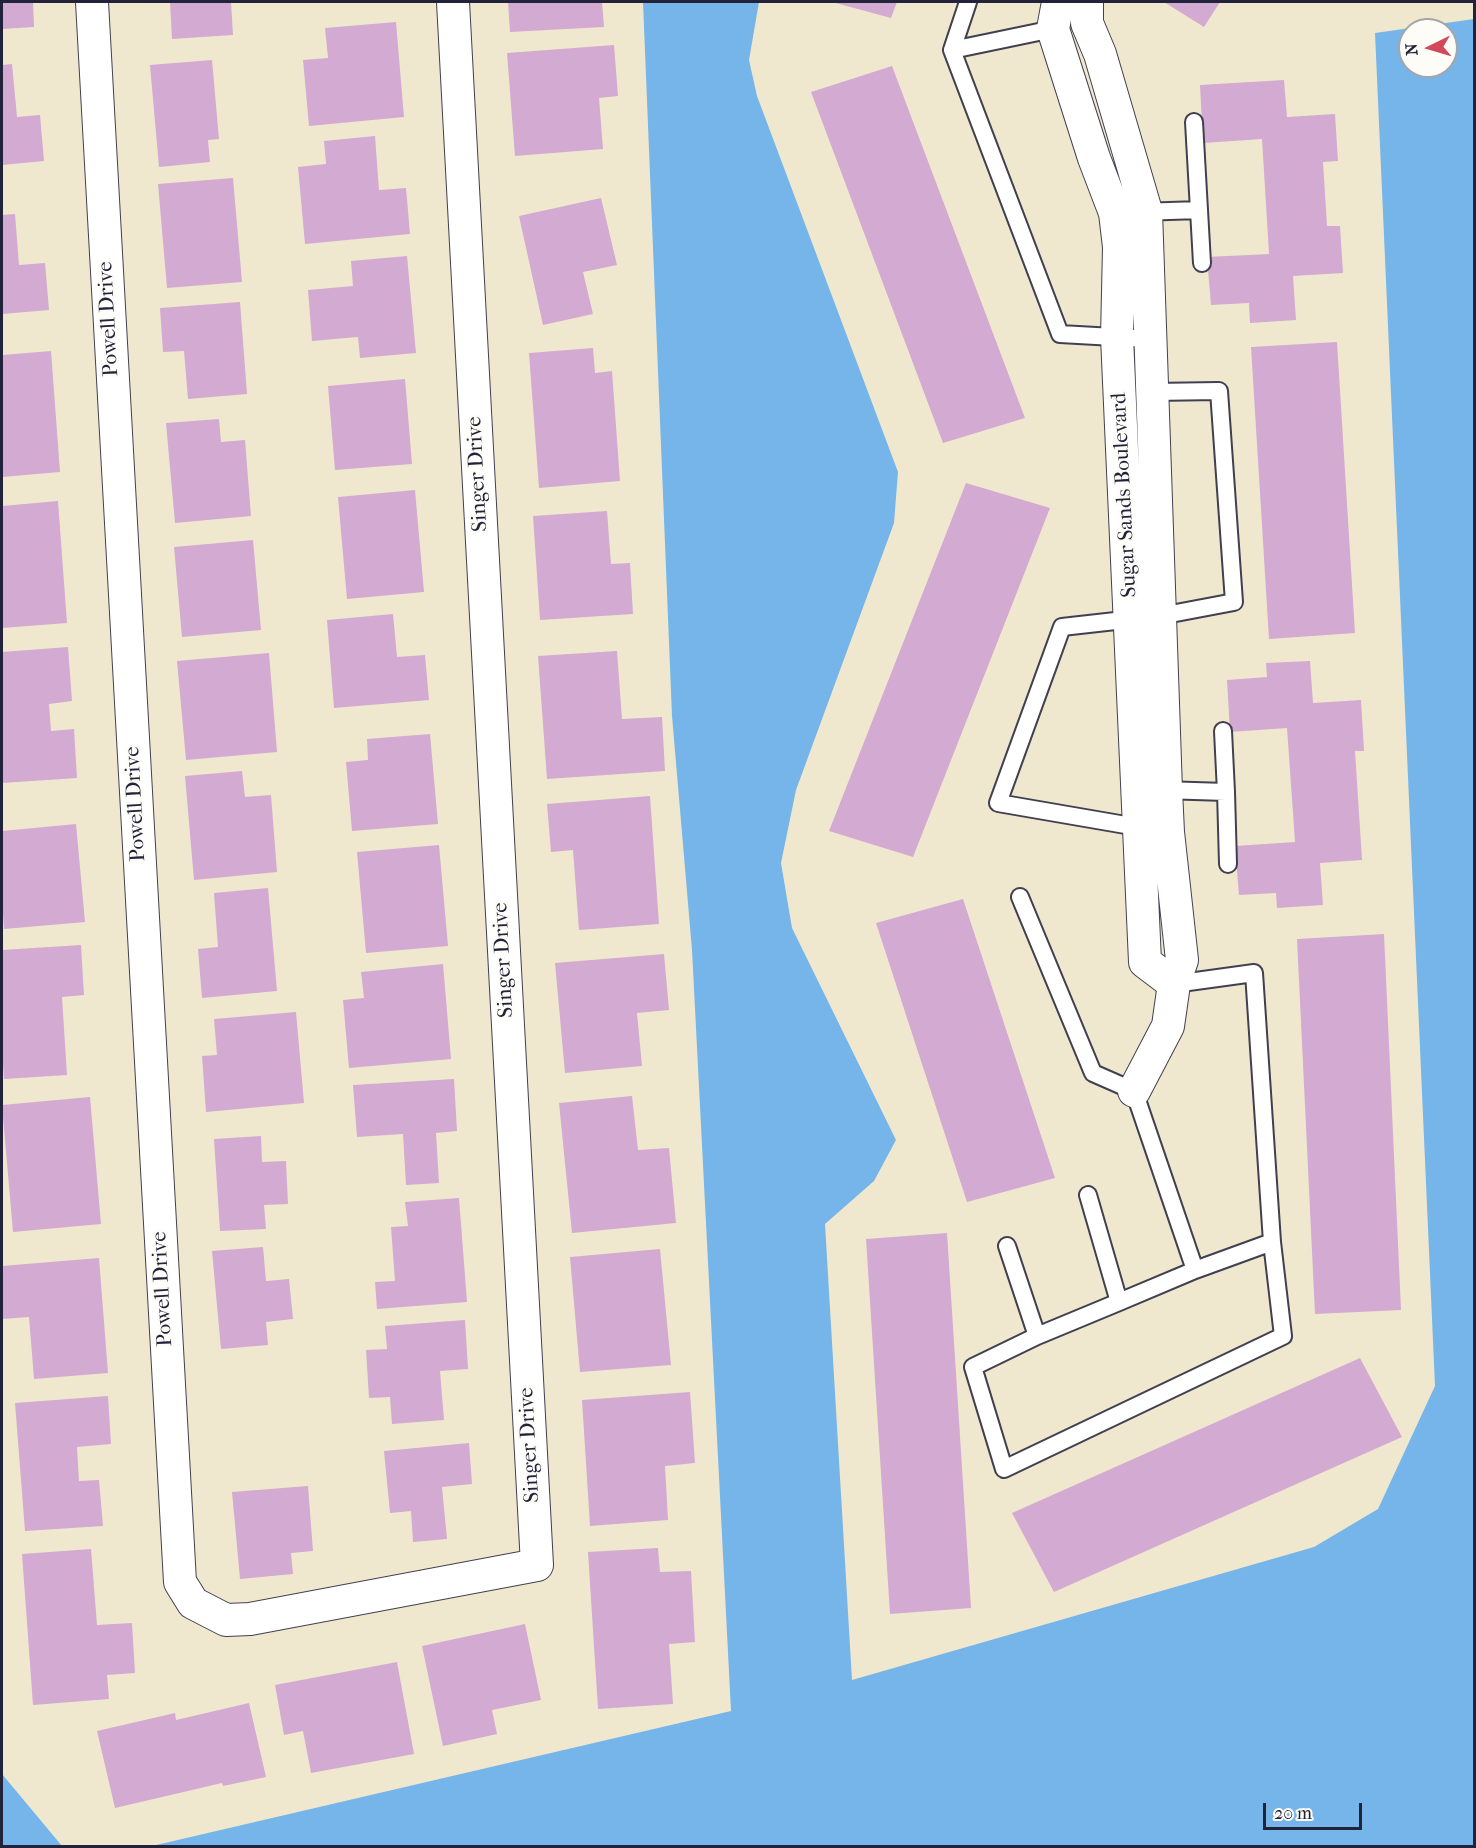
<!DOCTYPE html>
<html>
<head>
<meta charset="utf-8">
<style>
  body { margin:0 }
  #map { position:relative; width:1476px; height:1848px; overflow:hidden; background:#f0e8ce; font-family:"IM FELL French Canon",serif }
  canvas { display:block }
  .frame { position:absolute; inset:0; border:3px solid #22223b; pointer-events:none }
  .north { position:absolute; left:1398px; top:18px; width:60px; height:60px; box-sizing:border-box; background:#fdfcf7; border:2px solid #a5a5ac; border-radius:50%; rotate:265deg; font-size:16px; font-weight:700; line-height:24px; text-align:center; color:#22223b }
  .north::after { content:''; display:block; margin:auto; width:21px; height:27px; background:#d1495b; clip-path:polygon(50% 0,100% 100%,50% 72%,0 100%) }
  .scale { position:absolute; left:1263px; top:1803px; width:99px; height:27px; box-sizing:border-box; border:3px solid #22223b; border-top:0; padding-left:8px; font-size:18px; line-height:21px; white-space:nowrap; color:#22223b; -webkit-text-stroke:4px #fdfcf7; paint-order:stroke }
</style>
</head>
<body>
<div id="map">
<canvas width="1476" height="1848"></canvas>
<div class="frame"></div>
<div class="north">N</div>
<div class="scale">20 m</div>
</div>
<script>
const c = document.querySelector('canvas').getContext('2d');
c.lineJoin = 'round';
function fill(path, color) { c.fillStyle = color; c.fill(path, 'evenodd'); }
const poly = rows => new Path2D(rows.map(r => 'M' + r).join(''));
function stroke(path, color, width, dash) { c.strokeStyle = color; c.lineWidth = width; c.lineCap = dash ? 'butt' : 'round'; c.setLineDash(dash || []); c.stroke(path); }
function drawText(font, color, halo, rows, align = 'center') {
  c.font = font + ' "IM FELL French Canon",serif'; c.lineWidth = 5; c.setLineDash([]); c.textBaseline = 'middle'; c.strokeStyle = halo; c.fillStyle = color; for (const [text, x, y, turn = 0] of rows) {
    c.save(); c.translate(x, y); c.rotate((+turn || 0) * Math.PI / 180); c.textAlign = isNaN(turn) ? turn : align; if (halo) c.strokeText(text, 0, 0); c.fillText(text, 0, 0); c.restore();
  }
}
fill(poly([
  [643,2,759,2,749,60,757,96,898,472,894,523,796,790,781,863,792,928,896,1140,874,1181,825,1224,852,1680,1314,1547,1378,1509,1435,1386,1375,33,1474,19,1474,1846,152,1846,731,1711,692,950,672,716],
  [1410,30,1446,30,1446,66,1410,66],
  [2,1774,62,1846,2,1846]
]), '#75b5e9');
fill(poly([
  [2,2,33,2,34,27,2,29],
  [170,2,231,2,233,35,172,39],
  [508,2,602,2,604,27,510,32],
  [832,2,897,2,891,18],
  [1164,2,1220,2,1204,27],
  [396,22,404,117,309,126,303,60,328,58,325,28],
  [614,45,618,96,599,98,603,149,515,156,507,53],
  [212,60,219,139,208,140,210,162,159,167,150,65],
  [12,64,17,117,40,115,44,161,2,165,2,65],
  [892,66,1025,418,943,443,811,92],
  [1284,80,1287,117,1335,114,1338,161,1323,162,1327,226,1340,226,1343,273,1293,276,1296,320,1250,323,1249,303,1211,305,1207,257,1269,254,1262,139,1203,143,1200,85],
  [375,136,379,190,406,188,410,234,305,244,298,167,326,164,324,141],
  [233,178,242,282,167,288,158,184],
  [601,198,617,265,583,272,593,314,543,325,519,216],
  [15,214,19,265,45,263,49,310,2,314,2,215],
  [407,256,416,353,360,358,358,337,312,341,308,290,353,286,351,261],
  [240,302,247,394,188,399,184,351,163,352,160,308],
  [1337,342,1355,633,1269,639,1251,347],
  [593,348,595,373,612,371,620,481,539,488,529,353],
  [51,351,60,472,2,477,2,355],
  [405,379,412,464,335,470,328,386],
  [219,419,221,442,245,440,251,516,175,523,166,423],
  [966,483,1050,508,913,857,829,831],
  [415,490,424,592,347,599,338,497],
  [58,501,67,623,2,628,2,506],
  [607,511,611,564,630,563,633,614,540,620,533,516],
  [253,540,261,630,182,637,174,547],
  [393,614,397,657,425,655,429,700,334,708,327,620],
  [68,647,72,701,49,704,51,731,74,729,77,778,2,783,2,652],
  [617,651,622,719,662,717,665,771,547,779,538,656],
  [269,653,277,752,186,760,177,661],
  [1310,661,1313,703,1361,700,1364,751,1355,751,1362,860,1320,863,1323,905,1277,908,1276,893,1239,895,1235,846,1295,842,1287,728,1230,732,1227,680,1267,677,1266,663],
  [430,734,438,824,352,831,346,762,368,760,367,739],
  [242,771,245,797,271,795,277,872,194,880,185,776],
  [650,796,659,924,579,930,573,850,551,852,547,804],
  [76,824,85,922,4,929,2,898,2,831],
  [439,845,448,946,366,953,357,852],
  [268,888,277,991,202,998,198,949,218,947,214,893],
  [963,899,1055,1178,967,1202,876,923],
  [1384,934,1401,1310,1315,1314,1297,939],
  [81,945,84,995,62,997,67,1075,4,1079,2,1047,2,950],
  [664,954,669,1010,637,1013,642,1066,565,1073,555,963],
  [443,964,451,1059,349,1068,343,1000,364,998,361,972],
  [296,1012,304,1103,206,1112,202,1056,217,1055,214,1019],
  [454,1079,457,1131,436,1133,439,1183,406,1185,403,1134,357,1137,353,1085],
  [632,1096,638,1150,669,1148,676,1223,572,1233,559,1103],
  [90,1097,101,1224,13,1232,2,1105],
  [261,1136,262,1162,286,1161,288,1204,264,1205,266,1229,220,1231,214,1139],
  [459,1198,467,1302,377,1309,375,1282,395,1281,391,1227,408,1226,405,1202],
  [947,1233,971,1608,890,1614,866,1239],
  [263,1247,266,1281,289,1279,293,1319,266,1322,268,1345,221,1349,212,1251],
  [660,1249,671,1365,580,1372,570,1257],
  [99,1258,108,1373,34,1379,29,1317,2,1319,2,1266],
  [465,1320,468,1369,440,1371,444,1420,392,1424,390,1397,369,1398,366,1350,387,1349,385,1326],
  [1360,1358,1402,1437,1054,1592,1012,1513],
  [690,1392,695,1463,665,1466,668,1520,590,1526,582,1400],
  [108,1396,111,1444,77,1447,79,1481,99,1480,103,1526,25,1531,15,1403],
  [469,1443,472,1484,442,1487,447,1539,413,1542,411,1511,390,1513,384,1451],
  [308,1486,313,1551,291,1553,293,1574,240,1579,232,1492],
  [658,1548,660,1572,691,1571,695,1642,669,1644,673,1704,598,1709,588,1552],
  [91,1549,97,1625,132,1623,135,1673,107,1675,109,1699,33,1705,22,1554],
  [525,1624,541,1700,492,1710,497,1734,443,1746,422,1646],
  [397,1662,414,1754,311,1773,303,1731,284,1735,275,1685],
  [249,1703,266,1777,223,1786,222,1783,115,1808,97,1731,175,1713,176,1720]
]), '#d3aad2');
const lane = poly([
  [1053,29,952,50,1060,334,1150,339],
  [952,50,968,2],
  [1194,122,1202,263],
  [1140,212,1199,210],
  [1223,731,1226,792],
  [1162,790,1226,792,1228,864],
  [1143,828,998,803,1062,627,1160,616,1234,602,1219,391,1152,392],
  [1020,897,1093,1073,1134,1091,1195,1270],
  [1174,984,1254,973,1272,1242,1283,1336,1004,1469,973,1367,1037,1336,1119,1302,1195,1270,1272,1242],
  [1088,1195,1119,1302],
  [1007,1246,1037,1336]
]);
const street = poly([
  [92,2,180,1582,193,1603,226,1620,250,1619,537,1565,453,2],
  [1058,2,1053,29,1094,158,1115,213,1119,247,1117,337,1145,962,1174,984],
  [1087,2,1087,23,1100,54,1146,211,1166,790,1168,832,1182,960,1174,984,1168,1026,1134,1091]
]);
stroke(lane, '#414051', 20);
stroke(street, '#414051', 34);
stroke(lane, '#fff', 16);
stroke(street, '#fff', 32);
drawText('21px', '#22223b', '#fdfcf7', [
  ["Powell Drive",109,319,-93],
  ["Singer Drive",478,474,-93],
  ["Sugar Sands Boulevard",1125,495,-93],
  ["Powell Drive",136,804,-93],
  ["Singer Drive",504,960,-93],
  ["Powell Drive",163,1289,-93],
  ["Singer Drive",530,1445,-93]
]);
</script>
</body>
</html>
